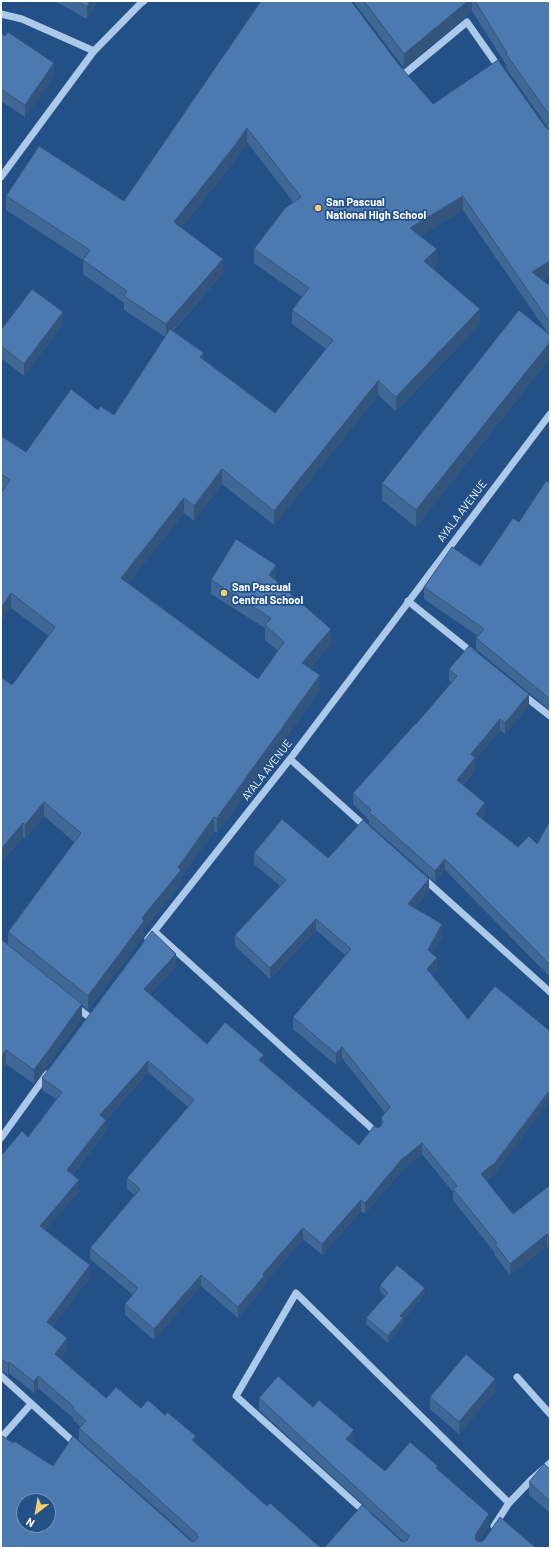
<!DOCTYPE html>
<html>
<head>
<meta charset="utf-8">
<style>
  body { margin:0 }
  #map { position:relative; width:551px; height:1549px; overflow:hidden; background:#225087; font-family:Barlow,sans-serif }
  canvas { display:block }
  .frame { position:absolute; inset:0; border:2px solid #fff; pointer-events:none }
  .north { position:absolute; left:16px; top:1493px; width:40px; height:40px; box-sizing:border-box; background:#225087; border:1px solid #7a96b7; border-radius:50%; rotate:211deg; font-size:11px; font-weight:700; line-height:16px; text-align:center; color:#fff }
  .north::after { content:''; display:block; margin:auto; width:14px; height:18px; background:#f6cd6f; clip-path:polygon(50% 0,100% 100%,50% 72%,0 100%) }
</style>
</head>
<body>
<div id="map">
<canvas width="551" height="1549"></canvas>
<div class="frame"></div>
<div class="north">N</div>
</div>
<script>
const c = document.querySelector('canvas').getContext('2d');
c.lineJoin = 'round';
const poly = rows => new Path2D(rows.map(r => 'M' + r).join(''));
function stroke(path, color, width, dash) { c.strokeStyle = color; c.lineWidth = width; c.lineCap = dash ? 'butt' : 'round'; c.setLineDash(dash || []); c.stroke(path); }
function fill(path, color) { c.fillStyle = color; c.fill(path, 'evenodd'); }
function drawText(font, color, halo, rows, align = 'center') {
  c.font = font + ' Barlow,sans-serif'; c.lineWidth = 3.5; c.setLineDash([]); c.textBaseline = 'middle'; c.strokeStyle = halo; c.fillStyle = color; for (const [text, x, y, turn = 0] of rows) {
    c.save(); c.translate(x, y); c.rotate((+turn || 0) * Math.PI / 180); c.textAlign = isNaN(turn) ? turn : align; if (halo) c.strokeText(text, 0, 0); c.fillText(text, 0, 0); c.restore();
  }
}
stroke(poly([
  [1,14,22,19,94,51,141,3,144,1],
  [400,71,403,75,467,22,500,69],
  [1,177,94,51],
  [408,601,474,654],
  [522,694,550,716],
  [290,759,367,828],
  [422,877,550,992],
  [154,931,378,1134],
  [148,939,290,759,550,414],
  [75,1006,89,1017],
  [1,1138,47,1074],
  [1,1376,78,1446],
  [517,1377,550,1414],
  [1,1438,31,1404],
  [367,1514,236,1396,296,1293,509,1503],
  [494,1526,509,1503,532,1479,550,1463]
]), '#adc9ea', 7);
fill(poly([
  [55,1,97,1,87,19],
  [261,1,399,65,433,104,546,128,548,129,549,129,506,68,506,65,472,11,404,68,353,1,550,1,550,275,543,280,550,286,550,358,416,527,382,500,382,483,547,332,463,210,420,236,437,263,432,268,480,324,396,411,378,395,274,525,222,484,194,521,184,513,128,583,258,679,278,651,265,640,265,628,211,594,211,580,276,579,275,581,331,644,310,668,320,690,217,833,214,831,181,878,181,884,144,929,144,935,88,1010,82,1005,82,1018,34,1084,6,1064,1,1071,8,945,8,932,74,842,44,816,25,839,23,837,1,863,1,677,12,685,49,636,11,608,3,490,1,488,1,436,26,452,98,410,114,415,165,337,124,310,124,303,83,274,83,260,6,210,6,196,124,201],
  [247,142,293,202,254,249,254,263,302,297,292,310,292,324,326,349,275,413,204,360,173,331,223,273,181,228,236,159],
  [1,33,54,75,25,117,1,101],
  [63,324,24,376,1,358,1,330],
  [550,483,550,710,476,649,476,638,478,636,424,599,424,587,480,566,519,522],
  [449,669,529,705,505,734,500,730,475,760,475,770,463,785,485,814,482,818,518,847,537,844,550,821,550,977,445,870,435,882,369,824,369,820,353,804,353,793,416,724,452,683,449,681],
  [254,853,328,858,429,890,415,908,442,936,432,954,437,969,432,975,495,1174,486,1181,513,1214,550,1185,548,1248,547,1246,510,1275,495,1256,495,1253,453,1200,453,1192,422,1154,401,1171,365,1214,361,1211,322,1255,303,1239,264,1284,264,1287,238,1318,201,1286,154,1340,125,1315,125,1304,133,1295,90,1259,90,1248,134,1195,127,1189,127,1178,188,1107,148,1072,106,1120,106,1131,73,1174,79,1191,45,1230,90,1277,52,1327,67,1350,60,1359,106,1398,141,1408,196,1443,267,1506,321,1548,1,1548,13,1443,53,1466,190,1540,193,1541,79,1440,79,1428,81,1427,73,1420,73,1418,38,1388,34,1393,9,1373,8,1375,2,1371,1,1371,2,1384,1,1385,1,1156,28,1137,56,1099,42,1090,42,1078,176,966,150,994,207,1044,264,1064,359,1145,377,1128,381,1127,381,1118,385,1113,342,1058,336,1065,293,1029,293,1017,346,956,316,930,270,979,235,946,235,935,280,886,254,864],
  [380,1285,425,1294,403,1320,403,1325,388,1343,366,1324,366,1318,385,1296,380,1292],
  [495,1391,459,1434,430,1409,430,1397],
  [259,1398,313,1407,354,1441,352,1444,385,1471,438,1470,489,1525,479,1541,480,1542,324,1548,401,1541,403,1541,259,1410],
  [550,1469,550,1513,529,1495,529,1482]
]), '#406897');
fill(poly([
  [90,1,97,1,87,19,87,7],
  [468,1,472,1,472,11,404,68,404,54],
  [54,63,54,75,25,117,25,105],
  [247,128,247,142,236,159,174,237,174,222],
  [463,196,463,210,410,242,410,228],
  [437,249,437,263,424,275,424,261],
  [223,259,223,273,166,338,166,324],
  [550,261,550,275,532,286,532,272],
  [480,309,480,324,396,411,396,397],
  [63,312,63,324,24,376,24,364],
  [550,342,550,358,416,527,416,510],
  [204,353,204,367,200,357],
  [378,381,378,395,274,525,274,511],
  [222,469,222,484,194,521,194,506],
  [184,498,184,513,121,592,121,578],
  [276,565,276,579,269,590,269,575],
  [11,593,11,608,1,622,1,608],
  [331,629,331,644,302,677,302,663],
  [320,675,320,690,217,833,217,818],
  [529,694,529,705,505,734,505,723],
  [500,719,500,730,475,760,475,770,457,791,457,780,471,754],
  [44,802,44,816,25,839,25,825],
  [485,803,485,814,476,825,476,814],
  [214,817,214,831,181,878,181,884,144,929,144,935,88,1010,88,996,142,918],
  [23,823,23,837,1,863,1,849],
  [445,859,445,870,435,882,435,871],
  [429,879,429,890,408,916,408,904],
  [316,919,316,930,270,979,270,968],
  [442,924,442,936,428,961,428,950],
  [176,954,176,966,144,1001,144,989],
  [437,958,437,969,427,980,427,969],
  [82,1004,82,1018,34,1084,34,1070],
  [342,1047,342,1058,336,1065,336,1054],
  [6,1050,6,1064,1,1071,1,1057],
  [264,1055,264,1066,259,1060],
  [148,1061,148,1072,100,1126,100,1115],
  [550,1090,550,1101,495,1174,481,1186,481,1174],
  [106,1120,106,1131,67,1181,67,1170],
  [422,1143,422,1154,401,1171,365,1214,365,1203,401,1160],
  [79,1180,79,1191,40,1237,40,1226],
  [361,1200,361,1211,322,1255,322,1244],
  [303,1228,303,1239,264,1284,264,1287,238,1318,238,1307,263,1274],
  [547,1234,547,1246,510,1275,510,1264],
  [550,1235,550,1246,548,1248,548,1236],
  [90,1265,90,1277,47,1334,47,1322],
  [201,1275,201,1286,154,1340,154,1329],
  [425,1288,425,1294,403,1320,403,1325,388,1343,388,1336,400,1316],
  [67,1338,67,1350,55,1366,55,1354],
  [9,1362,9,1373,8,1375,8,1364],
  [2,1372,2,1384,1,1385,1,1374],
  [38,1376,38,1388,34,1393,34,1382],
  [495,1379,495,1391,459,1434,459,1422],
  [354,1430,354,1441,346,1450,346,1439],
  [196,1436,196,1448,192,1440],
  [489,1514,489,1525,476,1546,476,1534]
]), '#34557b');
const building = poly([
  [76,1,90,1,87,7,76,1],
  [261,1,351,1,399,65,433,104,498,60,546,128,548,129,550,129,550,261,532,272,550,286,550,323,463,196,410,228,437,249,424,261,480,309,396,397,378,381,274,511,222,469,194,506,184,498,121,578,258,679,284,642,265,625,271,618,211,580,236,539,276,565,269,575,331,629,302,663,320,675,217,818,214,817,178,867,181,870,142,918,144,921,88,996,8,932,81,833,44,802,25,825,23,823,1,849,1,677,12,685,55,627,11,593,1,608,1,493,10,480,1,474,1,436,26,452,71,389,98,410,100,406,114,415,170,329,204,353,200,357,275,413,333,340,292,310,309,288,254,249,285,208,301,197,247,128,236,144,174,222,223,259,166,324,124,296,127,291,83,260,90,250,6,196,39,146,124,201,261,1],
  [364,1,468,1,404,54,364,1],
  [475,1,550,1,550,116,506,54,507,53,475,1],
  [8,32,54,63,25,105,1,89,1,33,5,36,8,32],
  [32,289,63,312,24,364,1,346,1,330,32,289],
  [519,310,550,335,550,342,416,510,382,483,519,310],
  [546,481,550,483,550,699,476,638,484,629,424,587,452,547,480,566,513,518,519,522,546,481],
  [469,646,529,694,505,723,500,719,471,754,475,758,457,780,485,803,476,814,518,847,529,836,537,844,550,821,550,965,445,859,435,871,369,812,371,810,353,793,415,724,416,724,457,676,449,669,469,646],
  [282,819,328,858,363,820,429,879,408,904,442,924,428,950,437,958,427,969,468,1019,495,986,550,1031,550,1090,495,1163,481,1174,513,1214,550,1185,550,1235,548,1236,547,1234,510,1264,495,1244,497,1243,453,1189,457,1186,422,1143,401,1160,365,1203,361,1200,322,1244,303,1228,263,1274,264,1276,238,1307,201,1275,154,1329,125,1304,138,1288,90,1248,140,1189,127,1178,194,1100,148,1061,100,1115,106,1120,67,1170,79,1180,40,1226,90,1265,47,1322,67,1338,55,1354,106,1398,116,1387,141,1408,148,1400,165,1415,167,1412,196,1436,192,1440,267,1506,270,1503,321,1548,1,1548,1,1435,13,1443,14,1441,53,1466,73,1436,190,1540,192,1542,196,1540,198,1537,196,1533,79,1428,86,1421,73,1409,74,1407,38,1376,34,1382,9,1362,8,1364,2,1360,1,1360,1,1156,22,1131,28,1137,62,1092,42,1078,152,931,176,954,144,989,207,1044,225,1022,264,1055,259,1060,359,1145,374,1126,377,1128,381,1126,383,1122,381,1118,390,1107,342,1047,336,1054,293,1017,351,949,316,919,270,968,235,935,286,880,254,853,282,819],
  [24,1501,48,1501,48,1525,24,1525,24,1501],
  [2,940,82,1004,34,1070,6,1050,1,1057,1,941,2,940],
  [397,1265,425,1288,400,1316,403,1318,388,1336,366,1318,388,1293,380,1285,397,1265],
  [466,1354,495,1379,459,1422,430,1397,466,1354],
  [278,1376,313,1407,319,1400,354,1430,346,1439,385,1471,410,1442,438,1466,436,1468,489,1514,476,1534,475,1539,477,1541,480,1542,484,1540,500,1517,536,1548,324,1548,362,1505,401,1541,403,1542,407,1540,409,1536,259,1398,278,1376],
  [544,1464,550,1469,550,1501,529,1482,544,1464]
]);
fill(building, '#4b79b0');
stroke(building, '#34557b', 1);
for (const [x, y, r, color] of [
  [318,208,4,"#f6cd6f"],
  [224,593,4,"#f6cd6f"]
]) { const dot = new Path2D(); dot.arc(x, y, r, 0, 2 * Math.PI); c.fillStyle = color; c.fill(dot); stroke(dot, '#225087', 1.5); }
drawText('bold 11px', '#fff', '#225087', [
  ["San Pascual",326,202],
  ["National High School",326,215],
  ["San Pascual",232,587],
  ["Central School",232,600]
], 'left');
drawText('11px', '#fff', '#225087', [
  ["AYALA AVENUE",462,511,-53],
  ["AYALA AVENUE",267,770,-52]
]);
</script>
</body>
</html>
